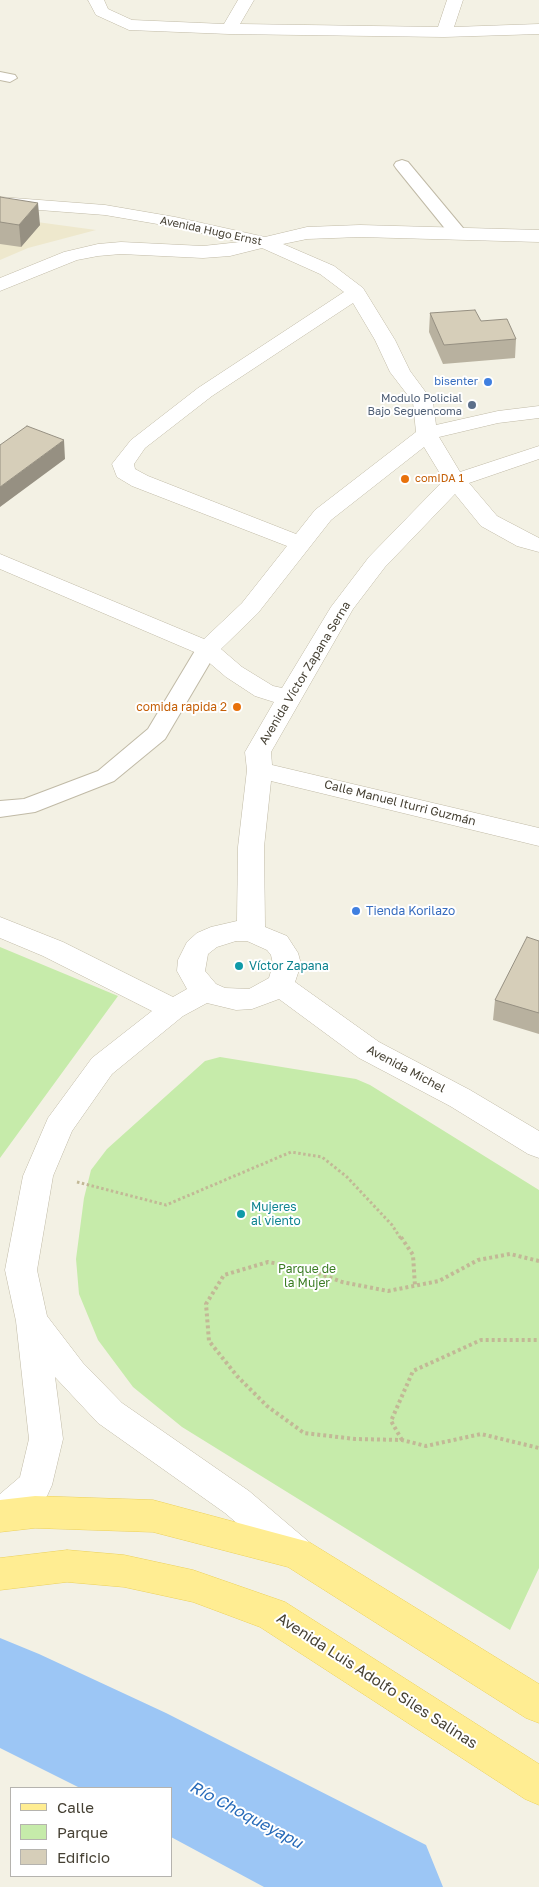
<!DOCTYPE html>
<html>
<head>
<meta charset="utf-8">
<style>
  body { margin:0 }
  #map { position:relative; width:539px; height:1887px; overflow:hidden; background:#f3f1e4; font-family:"Golos Text",sans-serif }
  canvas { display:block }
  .legend { position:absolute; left:10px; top:1787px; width:162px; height:90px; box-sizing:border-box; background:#fff; border:1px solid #b5b3ae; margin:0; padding:6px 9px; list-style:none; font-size:15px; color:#464134 }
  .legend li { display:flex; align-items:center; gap:10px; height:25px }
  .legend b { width:25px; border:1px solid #b5b3ae }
</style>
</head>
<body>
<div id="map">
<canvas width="539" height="1887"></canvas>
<ul class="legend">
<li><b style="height:6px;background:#ffed92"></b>Calle</li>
<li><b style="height:14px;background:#c6ebaa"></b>Parque</li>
<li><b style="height:14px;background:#d6ceb9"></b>Edificio</li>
</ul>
</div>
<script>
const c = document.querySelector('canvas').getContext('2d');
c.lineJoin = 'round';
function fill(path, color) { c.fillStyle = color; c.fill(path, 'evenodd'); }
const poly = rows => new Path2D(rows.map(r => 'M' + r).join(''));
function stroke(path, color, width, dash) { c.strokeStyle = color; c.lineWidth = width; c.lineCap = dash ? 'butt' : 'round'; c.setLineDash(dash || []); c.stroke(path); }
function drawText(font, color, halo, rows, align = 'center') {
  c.font = font + ' "Golos Text",sans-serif'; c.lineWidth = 4; c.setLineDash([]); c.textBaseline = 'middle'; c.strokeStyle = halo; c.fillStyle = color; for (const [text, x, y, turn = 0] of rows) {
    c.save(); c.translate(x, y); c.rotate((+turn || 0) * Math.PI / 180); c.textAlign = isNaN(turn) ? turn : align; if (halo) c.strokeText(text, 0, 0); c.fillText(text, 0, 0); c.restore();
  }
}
fill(poly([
  [0,217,96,230,28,248,0,260]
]), '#eee8cd');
fill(poly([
  [0,947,118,996,0,1158],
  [220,1057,356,1079,370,1085,539,1190,539,1568,510,1630,182,1427,133,1387,98,1340,79,1294,76,1259,84,1198,91,1170,107,1149,205,1061]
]), '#c6ebaa');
fill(poly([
  [0,1638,39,1654,166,1713,426,1845,443,1887,264,1887,171,1837,171,1788,80,1788,0,1748,0,1638]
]), '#9cc6f5');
const service = poly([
  [0,72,15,75,17,78,10,82,0,80,0,72],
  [402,160,408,162,463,228,465,232,463,236,451,236,396,168,394,165,396,162,402,160],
  [207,642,215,644,218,649,165,739,114,781,35,812,0,817,0,801,24,799,98,771,148,729,199,644,207,642]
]);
const minor = poly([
  [88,0,104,0,108,9,132,20,224,24,238,0,254,0,240,24,438,27,447,0,463,0,454,27,539,24,539,34,444,37,229,34,129,30,96,15,88,0],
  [0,197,105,205,175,217,265,237,307,227,360,225,539,230,539,242,360,237,307,239,283,244,334,266,363,288,395,340,410,371,433,402,436,425,498,411,539,406,539,418,498,423,439,437,460,472,539,446,539,459,469,483,497,516,539,538,539,552,517,546,481,526,455,494,385,567,353,609,271,752,272,765,539,828,539,846,271,781,264,847,265,927,287,936,298,953,301,964,295,982,379,1042,470,1090,539,1131,539,1158,528,1154,450,1106,359,1058,279,999,252,1009,236,1010,207,1003,183,1016,112,1074,72,1131,53,1176,37,1270,47,1316,83,1363,122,1403,249,1491,309,1542,315,1553,309,1564,297,1569,285,1564,225,1513,98,1423,55,1377,63,1439,52,1485,47,1496,12,1526,0,1531,0,1494,20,1477,29,1439,16,1321,5,1270,23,1176,48,1118,92,1058,152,1011,43,956,0,938,0,917,63,942,173,997,187,989,177,971,178,960,187,942,197,933,211,927,237,921,238,847,247,770,245,752,274,702,255,696,226,677,199,654,0,569,0,554,204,639,242,603,287,546,132,486,117,477,112,464,131,440,198,388,344,292,320,274,262,248,230,256,203,258,121,254,98,256,77,260,0,291,0,278,64,252,98,244,121,242,203,246,240,242,175,227,105,215,0,207,0,197],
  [353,303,375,340,390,372,413,402,416,432,315,510,296,534,148,476,135,469,134,464,145,448,212,396,353,303],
  [424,447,444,480,369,557,331,607,282,688,273,686,242,667,221,649,258,613,331,520,424,447],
  [236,941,247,941,267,950,271,955,273,964,269,978,249,989,225,988,216,984,205,971,208,954,217,947,236,941]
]);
const primary = poly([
  [35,1496,153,1500,309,1542,539,1684,539,1723,526,1718,288,1567,153,1532,35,1528,0,1532,0,1500,35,1496],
  [67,1550,124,1555,193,1570,285,1602,539,1764,539,1805,525,1799,260,1627,193,1602,124,1587,67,1582,0,1590,0,1558,67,1550]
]);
stroke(service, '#c0baa6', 2);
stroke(minor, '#c0baa6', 1);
stroke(primary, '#ecd15a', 1);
stroke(poly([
  [77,1182,166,1205,291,1152,322,1157,347,1177,392,1225,401,1239]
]), '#c2b896', 3, [2.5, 2.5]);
stroke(poly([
  [401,1237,413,1255,415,1286],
  [539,1261,510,1254,478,1260,439,1281,388,1291,342,1282,307,1269,268,1262,224,1275,206,1304,209,1341,237,1376,267,1406,304,1433,355,1439,402,1440,426,1446,481,1434,539,1448],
  [402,1440,391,1421,413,1371,481,1340,539,1340]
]), '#c2b896', 4, [3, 3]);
fill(service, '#fff');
fill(minor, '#fff');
fill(primary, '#ffed92');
fill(poly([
  [0,197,40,225,21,247,0,244],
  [430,313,481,321,516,339,515,358,443,364,429,332],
  [539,941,539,1034,493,1020,495,1000]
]), '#b8b19f');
fill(poly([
  [38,203,40,225,21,247,19,225],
  [64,440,65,459,0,507,0,487]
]), '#969082');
const building = poly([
  [0,197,38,203,19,225,0,222,0,197],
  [475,310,481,321,507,319,516,339,444,345,430,313,475,310],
  [27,426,64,440,0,487,0,445,27,426],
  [527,937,539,941,539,1013,495,1000,527,937]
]);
fill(building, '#d6ceb9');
stroke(building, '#969082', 1);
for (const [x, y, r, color] of [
  [488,382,5,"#3f7fe0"],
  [472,405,5,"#5c6f8a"],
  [405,479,5,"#e8710a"],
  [237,707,5,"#e8710a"],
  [356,911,5,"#3f7fe0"],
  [239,966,5,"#0f9aa8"],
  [241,1214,5,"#0f9aa8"]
]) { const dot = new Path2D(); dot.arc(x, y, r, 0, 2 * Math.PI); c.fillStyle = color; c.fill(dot); stroke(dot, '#fff', 2); }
drawText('11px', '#464134', '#fff', [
  ["Avenida Hugo Ernst",211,231,12]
]);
drawText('11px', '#366cbe', '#fff', [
  ["bisenter",478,382]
], 'right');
drawText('11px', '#4e5e75', '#fff', [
  ["Modulo Policial",462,399],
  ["Bajo Seguencoma",462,412]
], 'right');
drawText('11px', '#c56008', '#fff', [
  ["comIDA 1",415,479]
], 'left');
drawText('12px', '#464134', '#fff', [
  ["Avenida Víctor Zapana Serna",305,673,-59],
  ["Calle Manuel Iturri Guzmán",400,803,14],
  ["Avenida Michel",406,1069,28]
]);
drawText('12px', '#c56008', '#fff', [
  ["comida rapida 2",227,707]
], 'right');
drawText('12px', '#366cbe', '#fff', [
  ["Tienda Korilazo",366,911]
], 'left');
drawText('12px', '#0d838f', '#fff', [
  ["Víctor Zapana",249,966],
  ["Mujeres",251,1207],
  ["al viento",251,1221]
], 'left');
drawText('12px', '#3a7c23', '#fff', [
  ["Parque de",307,1269],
  ["la Mujer",307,1283]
]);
drawText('15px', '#464134', '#fff', [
  ["Avenida Luis Adolfo Siles Salinas",377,1681,33]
]);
drawText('italic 16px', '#266ab9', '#fff', [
  ["Río Choqueyapu",246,1815,28]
]);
</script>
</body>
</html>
